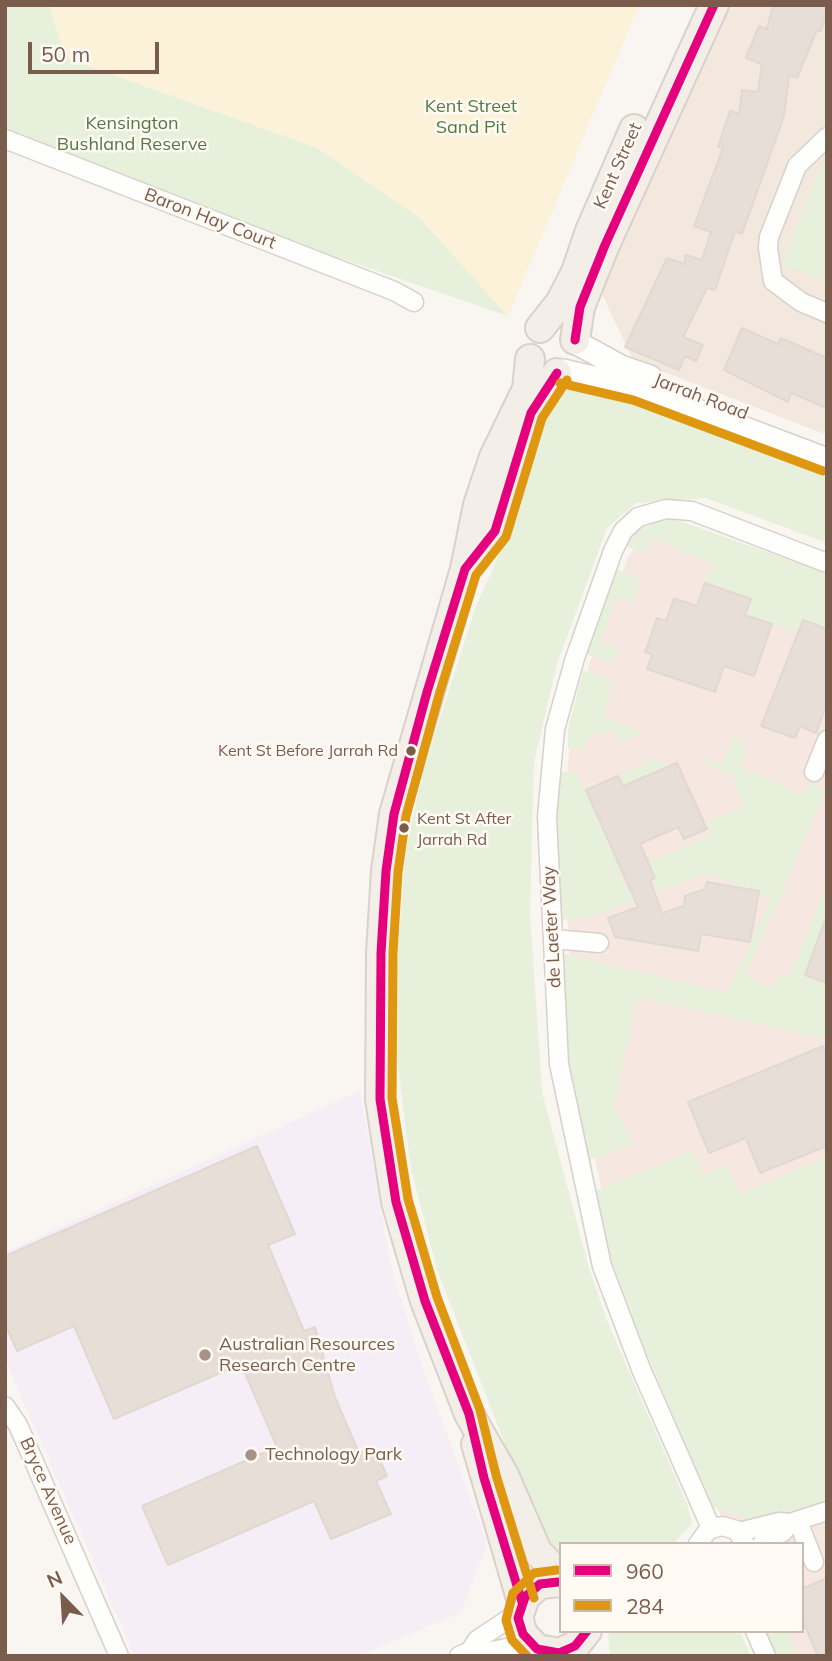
<!DOCTYPE html>
<html>
<head>
<meta charset="utf-8">
<style>
  body { margin:0 }
  #map { position:relative; width:832px; height:1661px; overflow:hidden; background:#f9f5f0; font-family:Mulish,sans-serif }
  canvas { display:block }
  .frame { position:absolute; inset:0; border:7px solid #7a5c4d; pointer-events:none }
  .legend { position:absolute; left:559px; top:1542px; width:245px; height:91px; box-sizing:border-box; background:#fffaf3; border:2px solid #cabbb1; margin:0; padding:9px 12px; list-style:none; font-size:21px; color:#7a5c4d }
  .legend li { display:flex; align-items:center; gap:14px; height:35px }
  .legend b { width:35px; border:2px solid #cabbb1 }
  .north { position:absolute; left:28px; top:1563px; width:70px; height:70px; -webkit-text-stroke:5px #fffaf3; paint-order:stroke; rotate:336deg; font-size:19px; font-weight:700; line-height:28px; text-align:center; color:#7a5c4d }
  .north::after { content:''; display:block; margin:auto; width:24px; height:32px; background:#7a5c4d; clip-path:polygon(50% 0,100% 100%,50% 72%,0 100%) }
  .scale { position:absolute; left:28px; top:42px; width:131px; height:32px; box-sizing:border-box; border:4px solid #7a5c4d; border-top:0; padding-left:9px; font-size:21px; line-height:24px; white-space:nowrap; color:#7a5c4d; -webkit-text-stroke:5px #fffaf3; paint-order:stroke }
</style>
</head>
<body>
<div id="map">
<canvas width="832" height="1661"></canvas>
<div class="frame"></div>
<ul class="legend">
<li><b style="height:9px;background:#e5007d"></b>960</li>
<li><b style="height:9px;background:#de970f"></b>284</li>
</ul>
<div class="north">N</div>
<div class="scale">50 m</div>
</div>
<script>
const c = document.querySelector('canvas').getContext('2d');
c.lineJoin = 'round';
function fill(path, color) { c.fillStyle = color; c.fill(path, 'evenodd'); }
const poly = rows => new Path2D(rows.map(r => 'M' + r).join(''));
function stroke(path, color, width, dash) { c.strokeStyle = color; c.lineWidth = width; c.lineCap = dash ? 'butt' : 'round'; c.setLineDash(dash || []); c.stroke(path); }
function drawText(font, color, halo, rows, align = 'center') {
  c.font = font + ' Mulish,sans-serif'; c.lineWidth = 5; c.setLineDash([]); c.textBaseline = 'middle'; c.strokeStyle = halo; c.fillStyle = color; for (const [text, x, y, turn = 0] of rows) {
    c.save(); c.translate(x, y); c.rotate((+turn || 0) * Math.PI / 180); c.textAlign = isNaN(turn) ? turn : align; if (halo) c.strokeText(text, 0, 0); c.fillText(text, 0, 0); c.restore();
  }
}
fill(poly([
  [712,5,827,5,827,435,633,360,602,294]
]), '#f2e8de');
fill(poly([
  [647,531,827,580,827,1656,782,1656,772,1631,802,1631,802,1544,733,1544,723,1521,617,1261,574,1061,563,817,571,732,590,662,628,557]
]), '#f6e8e1');
fill(poly([
  [360,1091,391,1266,422,1366,487,1544,461,1612,358,1656,135,1656,5,1360,5,1252]
]), '#f6eef6');
fill(poly([
  [5,5,49,5,66,58,318,148,420,218,508,316,93,173,5,132],
  [827,151,827,282,782,264],
  [592,381,827,474,827,543,706,498,636,503,607,528,557,664,534,762,530,914,542,1092,588,1265,607,1321,687,1504,692,1523,673,1544,561,1544,561,1557,545,1533,505,1444,437,1270,410,1164,397,1056,398,947,406,851,423,771,476,606,509,533,530,473,542,422,554,400,568,390],
  [668,517,827,573,827,629,803,620,798,633,745,615,750,599,705,583,712,564,654,539,644,553,625,546,639,528],
  [614,569,642,578,634,602,617,597,601,642,619,649,614,663,586,654],
  [583,670,612,682,603,715,643,734,620,743,613,730,588,736,583,749,568,748,568,729],
  [733,736,742,740,746,756,741,767,803,795,810,783,826,789,746,975,773,989,779,975,789,978,827,884,827,926,806,975,827,984,827,1039,642,998,636,1003,614,1106,633,1145,586,1161,567,1070,561,953,726,993,771,898,709,873,582,919,562,920,556,823,560,772,577,772,582,788,593,785,626,891,656,882,649,862,712,835,707,821,744,807,731,774,704,764,707,759,721,763],
  [646,756,670,765,624,786,619,774,648,763],
  [692,1151,703,1175,727,1164,741,1193,827,1157,827,1501,754,1521,712,1507,641,1340,613,1265,595,1191],
  [608,1631,740,1631,751,1656,610,1656],
  [764,1631,787,1631,797,1656,774,1656]
]), '#e7f0db');
fill(poly([
  [49,5,639,5,508,316,420,218,318,148,66,58]
]), '#fbf2d9');
const building = poly([
  [773,5,827,5,827,10,821,31,817,30,797,78,789,75,784,116,742,234,735,231,715,290,707,288,683,337,703,345,696,361,685,356,679,370,625,347,667,258,684,264,686,255,702,260,711,232,694,226,723,148,718,147,730,111,739,114,742,90,758,92,762,64,746,58,759,26,767,29,773,5],
  [742,328,778,344,781,338,827,358,827,408,791,393,788,402,724,370,742,328],
  [705,583,751,599,745,615,772,624,754,676,724,666,715,692,647,669,652,655,645,652,657,618,666,621,674,598,697,606,705,583],
  [803,620,827,629,827,704,816,733,800,726,795,738,761,726,803,620],
  [677,763,707,829,684,839,678,827,640,844,655,878,650,880,662,913,684,906,685,896,705,889,707,882,759,891,750,942,701,934,698,951,615,937,608,918,638,907,586,790,618,776,623,786,677,763],
  [825,920,827,920,827,983,805,975,825,920],
  [823,1046,827,1055,827,1146,760,1173,746,1138,709,1153,688,1102,823,1046],
  [257,1146,295,1234,268,1245,304,1331,315,1327,335,1397,359,1453,374,1447,387,1476,376,1481,391,1514,331,1539,314,1501,168,1565,142,1506,277,1447,241,1364,114,1419,74,1326,17,1351,5,1324,5,1256,257,1146],
  [827,1578,827,1656,818,1656,802,1619,802,1589,827,1578]
]);
fill(building, '#e6ded7');
stroke(building, '#e2d8d2', 2);
const minor = poly([
  [827,137,797,166,769,237,768,248,773,281,801,302,827,313],
  [5,139,394,291,414,302],
  [814,772,827,740],
  [553,939,599,943],
  [5,1406,18,1425,119,1656],
  [798,1521,814,1562],
  [711,1528,641,1369,602,1266,559,1064,547,817,555,729,575,658,613,551,623,531,638,517,666,509,692,511,827,563],
  [739,1532,779,1522,790,1523,827,1511],
  [698,1544,708,1530,722,1526,736,1530,745,1544],
  [762,1544,783,1532,790,1523],
  [755,1631,766,1656],
  [470,1651,477,1640,519,1612],
  [459,1656,470,1651,483,1653,530,1643]
]);
const tertiary = poly([
  [577,343,621,367,650,377],
  [563,371,637,388,827,460]
]);
const primary = poly([
  [540,328,560,303,576,272,590,231,634,129],
  [575,340,580,307,605,245,714,5],
  [530,359,527,389,494,457,478,505,465,569,394,814,386,871,381,953,380,1099,396,1202,425,1301,469,1414,504,1475,537,1551,561,1577],
  [469,564,495,531,531,413,557,373],
  [476,1444,522,1602],
  [561,1582,540,1584,525,1597,518,1618,523,1634,537,1649,559,1653,575,1646,587,1631]
]);
stroke(minor, '#d7d1cb', 21);
stroke(tertiary, '#d7d1cb', 26);
stroke(primary, '#dad1cc', 32);
stroke(minor, '#fefefd', 18);
stroke(tertiary, '#fefefd', 23);
stroke(primary, '#f3eee8', 28);
stroke(poly([
  [575,340,580,307,605,245,714,5],
  [558,1582,540,1584,525,1597,518,1618,523,1634,537,1649,559,1653,575,1646,587,1631],
  [522,1602,484,1478,469,1414,425,1301,396,1202,380,1099,381,953,386,871,394,814,427,692,465,569,495,531,531,413,557,373]
]), '#e5007d', 9);
stroke(poly([
  [560,383,633,400,823,471],
  [534,1598,496,1475,480,1410,437,1297,408,1199,392,1098,393,953,398,872,406,816,439,695,476,575,506,537,542,418,567,380],
  [527,1656,512,1640,506,1620,513,1593,534,1573,557,1570]
]), '#de970f', 9);
for (const [x, y, r, color] of [
  [411,751,6,"#7a5c4d"],
  [404,828,6,"#7a5c4d"],
  [205,1355,7,"#a69286"],
  [251,1455,7,"#a69286"]
]) { const dot = new Path2D(); dot.arc(x, y, r, 0, 2 * Math.PI); c.fillStyle = color; c.fill(dot); stroke(dot, '#fffaf3', 2.5); }
drawText('16px', '#7a5c4d', '#fffaf3', [
  ["Kent St Before Jarrah Rd",398,751],
  ["Kent St After",417,819,"left"],
  ["Jarrah Rd",417,840,"left"]
], 'right');
drawText('18px', '#537a41', '#fffaf3', [
  ["Kent Street",471,107],
  ["Sand Pit",471,128],
  ["Kensington",132,124],
  ["Bushland Reserve",132,145]
]);
drawText('18px', '#7a5c4d', '#fffaf3', [
  ["Kent Street",618,166,-66],
  ["Baron Hay Court",210,219,21],
  ["Jarrah Road",701,397,21],
  ["de Laeter Way",552,927,-93],
  ["Bryce Avenue",48,1491,66]
]);
drawText('18px', '#7a5c4d', '#fffaf3', [
  ["Australian Resources",219,1345],
  ["Research Centre",219,1366],
  ["Technology Park",265,1455]
], 'left');
</script>
</body>
</html>
